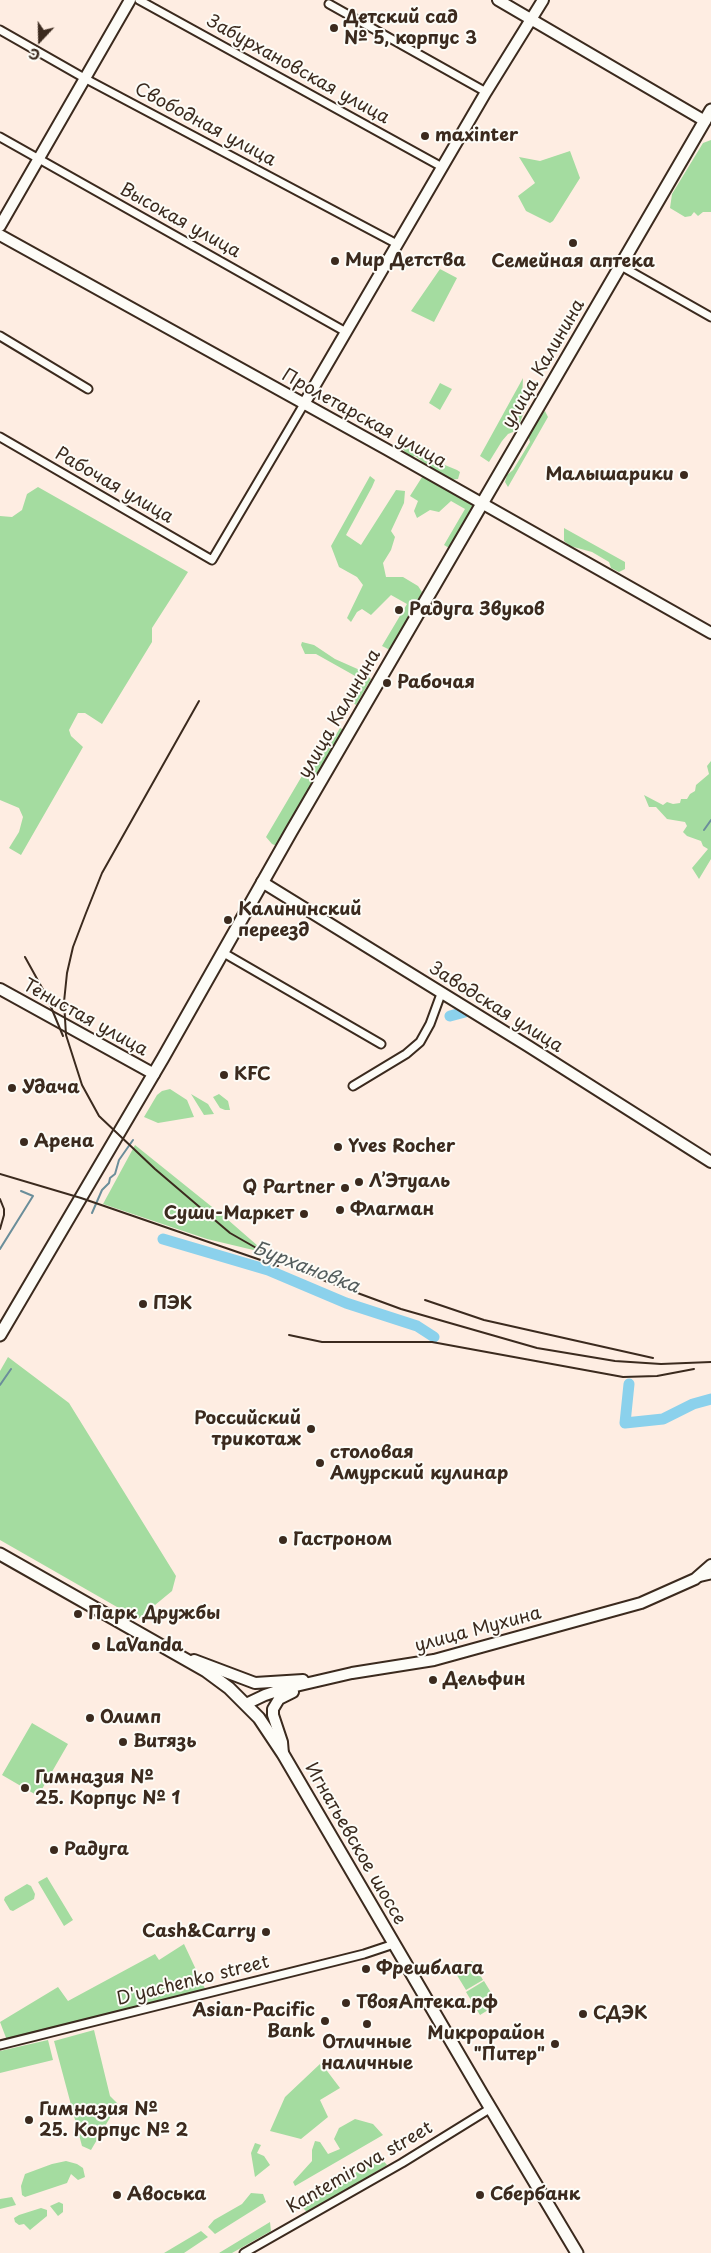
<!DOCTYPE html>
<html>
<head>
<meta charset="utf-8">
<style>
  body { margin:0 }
  #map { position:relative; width:711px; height:2253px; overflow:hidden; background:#feede2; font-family:"Playpen Sans",sans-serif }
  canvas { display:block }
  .north { position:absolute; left:15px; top:15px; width:50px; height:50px; -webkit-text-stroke:4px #fdfcf7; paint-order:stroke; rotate:201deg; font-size:14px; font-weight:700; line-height:20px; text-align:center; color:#3b2a1e }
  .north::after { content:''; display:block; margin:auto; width:18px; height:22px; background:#3b2a1e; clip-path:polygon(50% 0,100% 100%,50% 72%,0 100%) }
</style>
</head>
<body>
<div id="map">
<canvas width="711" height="2253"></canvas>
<div class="north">С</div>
</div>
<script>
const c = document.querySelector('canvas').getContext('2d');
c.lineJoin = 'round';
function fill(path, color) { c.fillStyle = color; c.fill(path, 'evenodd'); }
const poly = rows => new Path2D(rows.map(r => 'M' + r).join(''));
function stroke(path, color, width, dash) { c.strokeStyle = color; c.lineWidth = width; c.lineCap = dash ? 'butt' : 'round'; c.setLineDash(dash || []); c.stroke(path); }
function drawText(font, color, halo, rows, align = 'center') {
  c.font = font + ' "Playpen Sans",sans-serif'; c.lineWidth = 4; c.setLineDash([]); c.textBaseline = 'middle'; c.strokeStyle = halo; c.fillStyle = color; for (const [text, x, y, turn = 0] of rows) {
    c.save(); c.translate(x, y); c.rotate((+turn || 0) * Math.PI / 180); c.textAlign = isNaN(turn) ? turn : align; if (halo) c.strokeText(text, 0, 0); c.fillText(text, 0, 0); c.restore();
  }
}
fill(poly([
  [711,140,711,212,703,212,698,216,694,212,691,216,685,217,670,208,672,194,703,143],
  [570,151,580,178,553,221,550,223,526,211,518,196,535,183,519,157,540,161],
  [440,269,457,278,434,322,411,311],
  [523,378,522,401,524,411,520,423,513,432,508,434,502,441,489,462,480,456],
  [440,383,452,389,440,410,429,403],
  [545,411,548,417,508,487,505,482,507,475,513,470,530,442,528,435,540,415],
  [401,438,440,463,457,470,460,472,458,479,447,480,415,456,409,458,398,442],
  [424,474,474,503,449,548,444,545,465,509,451,501,439,512,430,510,417,518,414,511,418,501,410,496],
  [370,476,375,480,372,487,346,535,361,545,396,490,405,491,404,503,391,531,395,537,391,550,383,563,386,577,403,577,418,586,422,592,417,603,390,650,382,646,407,604,391,595,371,615,362,609,357,612,351,622,347,618,363,585,357,577,339,567,331,546],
  [38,487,188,572,152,628,152,642,102,724,85,713,78,713,69,730,71,736,83,747,21,855,9,848,19,832,23,817,19,808,0,800,0,516,12,517,22,510,27,494],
  [564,528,625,562,625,569,619,572,611,568,609,562,592,552,570,546,564,541],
  [302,642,314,645,335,659,362,671,371,679,356,705,346,698,357,677,316,654,305,654,301,645],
  [340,728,346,731,277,846,272,844,266,837,309,764,331,743],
  [711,761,711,859,699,879,692,868,708,849,703,846,701,841,687,836,683,832,687,826,685,822,667,819,656,807,649,807,644,795,663,805,667,802,673,804,680,803,681,799,687,799,690,794,695,791,696,785,709,774,707,766],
  [170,1089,187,1100,194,1117,158,1123,144,1117,157,1095,162,1091],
  [191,1094,208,1104,214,1114,204,1115],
  [219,1094,228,1101,230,1110,225,1110,220,1108,213,1097],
  [135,1145,227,1219,266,1253,207,1239,103,1204],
  [8,1357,69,1403,176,1576,172,1591,138,1619,0,1540,0,1371],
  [32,1723,68,1744,38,1796,2,1775],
  [47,1877,73,1920,64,1926,38,1882],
  [27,1884,31,1886,35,1894,34,1899,13,1911,10,1910,4,1900,5,1897],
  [184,1944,207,1993,8,2043,0,2022,58,1987,68,2001,155,1954,159,1960],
  [472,1961,483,1980,466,1990,455,1972],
  [484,1981,498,2004,480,2015,466,1992],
  [94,2030,110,2096,118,2104,91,2150,82,2146,54,2041],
  [48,2040,53,2060,0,2073,0,2051],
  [321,2063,340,2088,320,2100,328,2117,301,2139,270,2131,285,2097],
  [355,2119,373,2124,383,2135,295,2186,293,2182,312,2161,312,2150,315,2141,320,2142,328,2154,340,2149,334,2139,339,2128],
  [255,2143,261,2145,257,2153,264,2156,270,2165,255,2177,251,2153],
  [381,2158,387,2165,308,2213,300,2205],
  [66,2161,77,2164,83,2168,85,2177,78,2180,71,2174,67,2183,25,2197,22,2195,21,2186,25,2174,52,2164],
  [251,2193,263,2194,266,2202,215,2234,208,2227,214,2220,242,2204],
  [12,2197,16,2205,0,2209,0,2199],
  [59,2202,63,2204,63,2212,58,2216,50,2206],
  [41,2208,47,2210,47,2216,30,2230,24,2224,19,2225,15,2222,14,2218,19,2215],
  [270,2222,271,2231,232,2253,219,2253],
  [201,2231,208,2237,184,2253,164,2253]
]), '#a4dca0');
stroke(poly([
  [704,830,711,820],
  [92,1213,102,1190,109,1183,110,1178,115,1174,119,1160,133,1140],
  [0,1249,33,1196,21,1191],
  [0,1385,11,1369]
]), '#6b8e9a', 2);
stroke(poly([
  [450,1016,465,1012],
  [163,1239,268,1270,346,1303,417,1326,434,1337],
  [629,1384,625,1423,663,1419,693,1404,711,1399]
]), '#8bd1ec', 11);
const street = poly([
  [139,0,442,167],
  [329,4,486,92],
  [0,30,86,79,397,244],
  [0,137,346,332],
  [621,266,711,317],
  [0,336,88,389],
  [0,437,212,560,304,404],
  [222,952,381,1044],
  [353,1086,406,1054,420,1042,430,1024,441,994],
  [697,1578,711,1575],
  [0,2045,364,1954,394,1944],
  [244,2253,402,2163,491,2108]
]);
const secondary = poly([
  [498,0,705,121],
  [0,226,130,0],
  [0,235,386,449,711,633],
  [304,404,486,92,543,0],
  [262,882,528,1046,711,1162],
  [0,989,154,1074],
  [194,1660,255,1683,303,1680],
  [246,1704,265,1695,283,1689,352,1673,434,1660,641,1603,695,1579,711,1565],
  [283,1754,282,1742,273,1715,273,1709,279,1699,293,1692]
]);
const primary = poly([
  [0,1335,163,1058,291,832,711,110],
  [0,1554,206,1671,229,1688,259,1718,283,1754,482,2094,577,2253]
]);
stroke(street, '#3b2a1e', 11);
stroke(secondary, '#3b2a1e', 14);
stroke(primary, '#3b2a1e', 15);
stroke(street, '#fdfcf7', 7);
stroke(secondary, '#fdfcf7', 10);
stroke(primary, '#fdfcf7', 11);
stroke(poly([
  [199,701,102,873,86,913,73,947,67,973,64,1002,66,1035,82,1085,99,1116,155,1169,230,1233,272,1257,330,1283],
  [25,957,46,995,63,1036],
  [0,1174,81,1198,278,1266],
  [0,1199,4,1209,4,1215,0,1229],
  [325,1281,401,1309,537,1348,615,1361,661,1364,711,1362],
  [425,1300,484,1320,653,1358],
  [289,1335,322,1342,432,1342,623,1377,657,1376,694,1369]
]), '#3b2a1e', 2);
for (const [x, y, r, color] of [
  [334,28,5,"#3b2a1e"],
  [425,136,5,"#3b2a1e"],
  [573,243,5,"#3b2a1e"],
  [335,261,5,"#3b2a1e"],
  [684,475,5,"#3b2a1e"],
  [399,610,5,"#3b2a1e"],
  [387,683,5,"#3b2a1e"],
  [228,920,5,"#3b2a1e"],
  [224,1075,5,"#3b2a1e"],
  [12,1088,5,"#3b2a1e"],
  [24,1142,5,"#3b2a1e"],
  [338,1147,5,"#3b2a1e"],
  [359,1182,5,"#3b2a1e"],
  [345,1188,5,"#3b2a1e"],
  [340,1210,5,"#3b2a1e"],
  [304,1214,5,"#3b2a1e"],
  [143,1304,5,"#3b2a1e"],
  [311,1429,5,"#3b2a1e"],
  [320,1463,5,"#3b2a1e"],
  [283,1540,5,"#3b2a1e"],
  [78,1614,5,"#3b2a1e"],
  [96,1646,5,"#3b2a1e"],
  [433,1680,5,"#3b2a1e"],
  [90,1718,5,"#3b2a1e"],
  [123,1742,5,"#3b2a1e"],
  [25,1788,5,"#3b2a1e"],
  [54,1850,5,"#3b2a1e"],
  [266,1932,5,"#3b2a1e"],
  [366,1969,5,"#3b2a1e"],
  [346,2003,5,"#3b2a1e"],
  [583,2014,5,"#3b2a1e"],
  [325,2021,5,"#3b2a1e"],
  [367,2024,5,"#3b2a1e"],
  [555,2044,5,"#3b2a1e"],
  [29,2120,5,"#3b2a1e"],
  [117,2195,5,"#3b2a1e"],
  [480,2195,5,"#3b2a1e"]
]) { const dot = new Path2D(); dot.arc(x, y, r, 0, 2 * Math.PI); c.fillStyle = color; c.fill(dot); stroke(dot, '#fdfcf7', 2); }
drawText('bold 18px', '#3b2a1e', '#fdfcf7', [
  ["Детский сад",344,18],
  ["№ 5, корпус 3",344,39],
  ["maxinter",435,136],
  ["Мир Детства",345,261],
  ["Семейная аптека",573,262,"center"],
  ["Малышарики",674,475,"right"],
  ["Радуга Звуков",409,610],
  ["Рабочая",397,683],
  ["Калининский",238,910],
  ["переезд",238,931],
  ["KFC",234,1075],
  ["Удача",22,1088],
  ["Арена",34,1142],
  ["Yves Rocher",348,1147],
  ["Л’Этуаль",369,1182],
  ["Q Partner",335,1188,"right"],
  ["Флагман",350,1210],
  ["Суши-Маркет",294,1214,"right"],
  ["ПЭК",153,1304],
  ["Российский",301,1419,"right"],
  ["трикотаж",301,1440,"right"],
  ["столовая",330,1453],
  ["Амурский кулинар",330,1474],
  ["Гастроном",293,1540],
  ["Парк Дружбы",88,1614],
  ["LaVanda",106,1646],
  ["Дельфин",443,1680],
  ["Олимп",100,1718],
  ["Витязь",133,1742],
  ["Гимназия №",35,1778],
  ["25. Корпус № 1",35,1799],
  ["Радуга",64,1850],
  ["Cash&Carry",256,1932,"right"],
  ["Фрешблага",376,1969],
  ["ТвояАптека.рф",356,2003],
  ["Asian-Pacific",315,2011,"right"],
  ["Bank",315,2032,"right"],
  ["СДЭК",593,2014],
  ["Микрорайон",545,2034,"right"],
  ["\"Питер\"",545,2055,"right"],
  ["Отличные",367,2043,"center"],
  ["наличные",367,2064,"center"],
  ["Гимназия №",39,2110],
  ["25. Корпус № 2",39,2131],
  ["Авоська",127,2195],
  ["Сбербанк",490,2195]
], 'left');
drawText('18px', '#3b2a1e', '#fdfcf7', [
  ["Забурхановская улица",298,70,29],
  ["Свободная улица",205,125,28],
  ["Высокая улица",180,221,29],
  ["улица Калинина",544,364,-60],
  ["Пролетарская улица",364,419,29],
  ["Рабочая улица",114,486,30],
  ["улица Калинина",340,714,-60],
  ["Заводская улица",496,1008,32],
  ["Тенистая улица",85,1018,29],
  ["улица Мухина",478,1630,-15],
  ["Игнатьевское шоссе",355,1844,60],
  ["D'yachenko street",193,1981,-14],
  ["Kantemirova street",360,2168,-30]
]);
drawText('italic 19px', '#535c5c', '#fdfcf7', [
  ["Бурхановка",306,1268,21]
]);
</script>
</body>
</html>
